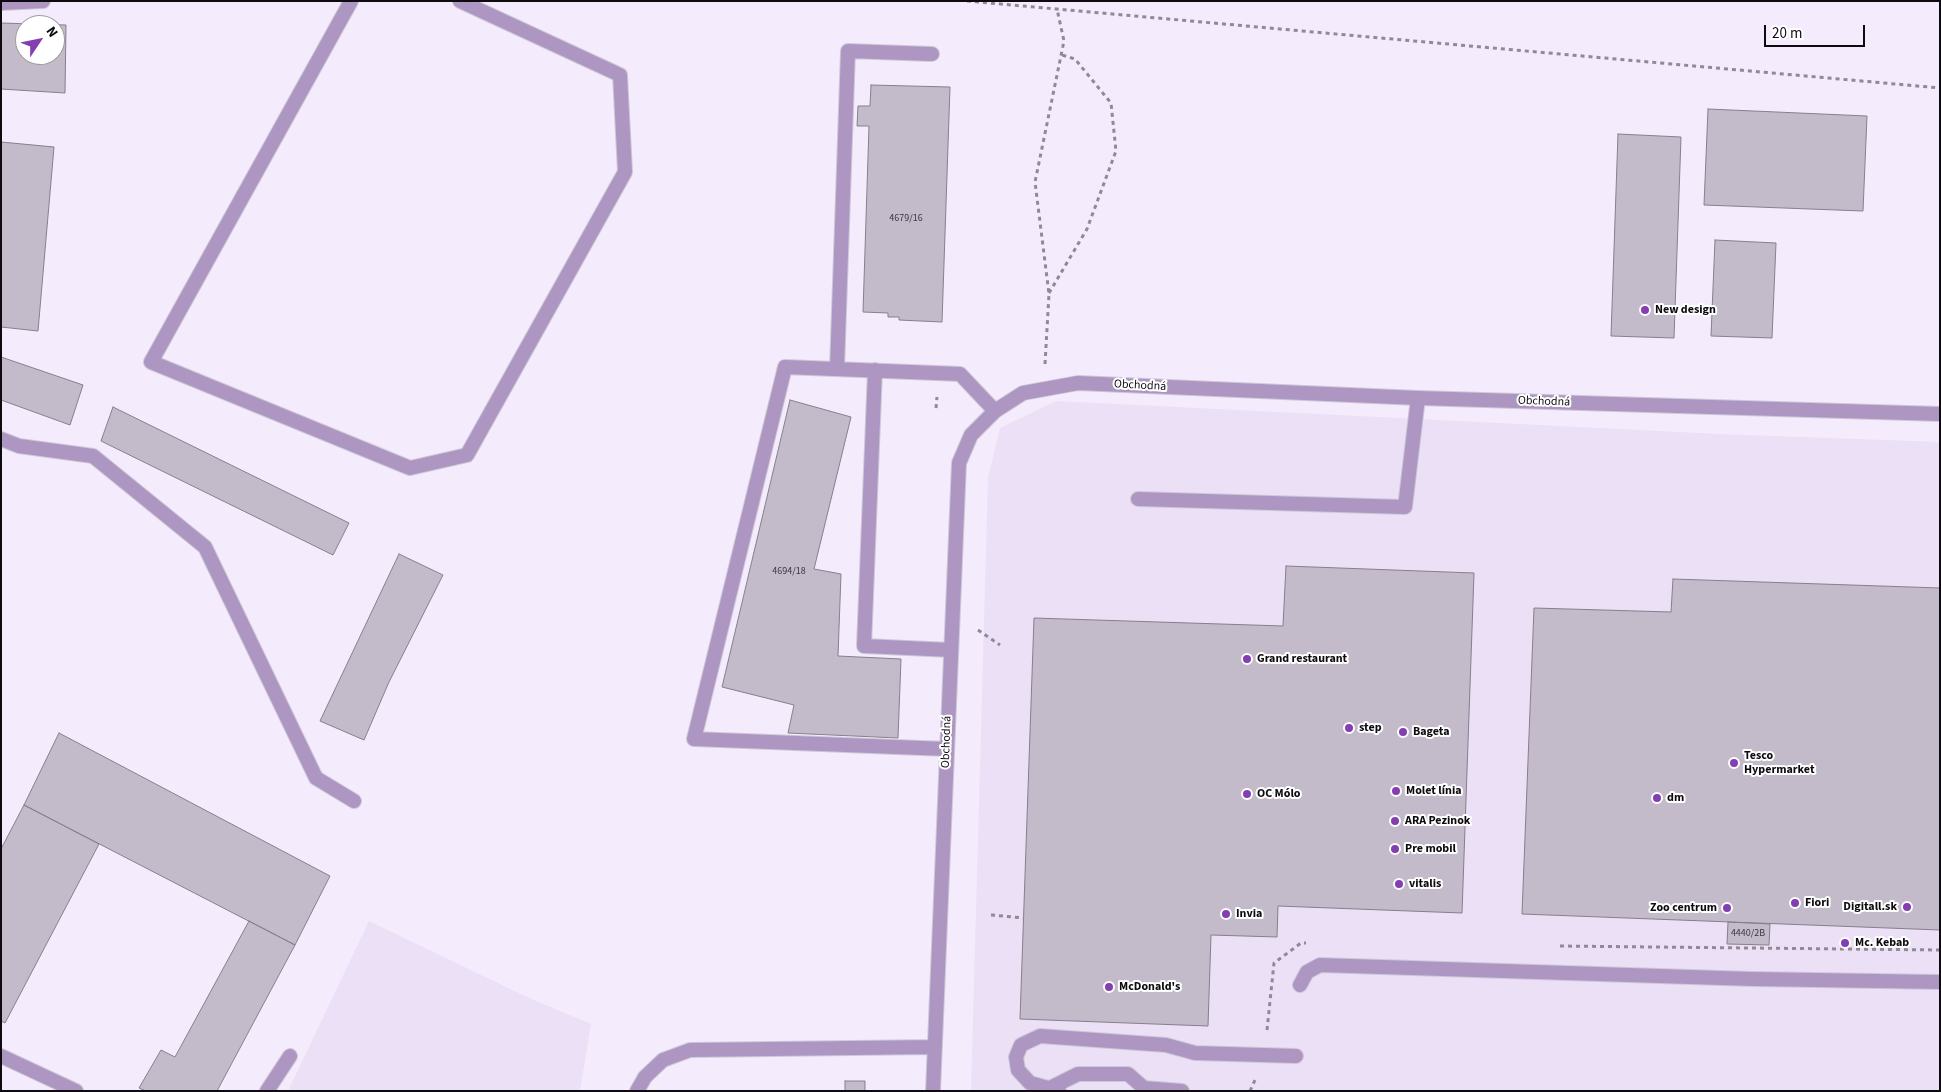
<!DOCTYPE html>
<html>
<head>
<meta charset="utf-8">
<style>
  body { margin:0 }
  #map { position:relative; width:1941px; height:1092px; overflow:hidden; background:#f4ecfc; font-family:"Source Sans 3",sans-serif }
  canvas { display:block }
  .frame { position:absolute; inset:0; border:2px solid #0e0b10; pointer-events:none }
  .north { position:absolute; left:15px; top:15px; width:50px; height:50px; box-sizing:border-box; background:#fff; border:1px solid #9f9d9f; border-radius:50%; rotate:56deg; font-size:14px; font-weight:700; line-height:20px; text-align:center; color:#0e0b10 }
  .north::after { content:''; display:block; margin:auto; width:18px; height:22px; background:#833eb2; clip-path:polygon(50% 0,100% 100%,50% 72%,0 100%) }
  .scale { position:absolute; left:1764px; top:25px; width:101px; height:22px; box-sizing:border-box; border:2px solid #0e0b10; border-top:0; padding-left:6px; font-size:15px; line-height:18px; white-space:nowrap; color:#0e0b10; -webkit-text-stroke:4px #fff; paint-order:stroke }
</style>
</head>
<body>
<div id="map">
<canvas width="1941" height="1092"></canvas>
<div class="frame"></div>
<div class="north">N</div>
<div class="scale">20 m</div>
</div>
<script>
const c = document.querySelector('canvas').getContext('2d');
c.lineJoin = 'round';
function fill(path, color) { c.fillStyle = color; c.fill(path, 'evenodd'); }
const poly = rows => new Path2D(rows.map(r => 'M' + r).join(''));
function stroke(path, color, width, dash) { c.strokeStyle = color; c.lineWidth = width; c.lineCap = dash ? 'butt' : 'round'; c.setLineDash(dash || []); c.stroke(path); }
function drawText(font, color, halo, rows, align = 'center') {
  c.font = font + ' "Source Sans 3",sans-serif'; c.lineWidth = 4; c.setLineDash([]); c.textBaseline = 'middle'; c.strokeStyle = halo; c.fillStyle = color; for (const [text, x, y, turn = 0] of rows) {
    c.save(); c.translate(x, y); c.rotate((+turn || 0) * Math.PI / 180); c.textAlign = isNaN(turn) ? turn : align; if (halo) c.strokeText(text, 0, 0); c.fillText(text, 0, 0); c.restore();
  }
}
fill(poly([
  [1056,401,1719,434,1940,442,1940,1091,971,1091,988,478,1000,428],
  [369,921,529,998,591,1024,580,1091,288,1091]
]), '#ebe0f6');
const building = poly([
  [1,23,66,25,65,93,1,89,1,23],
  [25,25,55,25,55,55,25,55,25,25],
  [871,85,950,87,942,322,899,320,899,317,888,317,888,313,863,312,869,126,857,126,858,106,870,106,871,85],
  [1708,109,1867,116,1863,211,1704,205,1708,109],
  [1618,134,1681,137,1674,338,1611,336,1618,134],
  [1,142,54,147,38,331,1,327,1,142],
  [1715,240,1776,243,1772,338,1711,336,1715,240],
  [1,357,83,385,70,425,1,400,1,357],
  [790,400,851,417,814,569,841,574,838,656,901,659,898,738,788,733,794,705,722,687,790,400],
  [113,407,349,523,333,555,101,441,113,407],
  [399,554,443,575,389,682,364,740,320,721,399,554],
  [1286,566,1474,573,1462,913,1278,906,1277,937,1211,935,1208,1026,1020,1019,1034,618,1283,626,1286,566],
  [1673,579,1940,588,1940,930,1522,914,1534,608,1671,612,1673,579],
  [59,733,330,876,295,945,24,805,59,733],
  [24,805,99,844,5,1023,1,1021,1,849,24,805],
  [249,921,295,945,217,1091,146,1091,139,1088,161,1050,175,1057,249,921],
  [1728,922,1770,924,1769,945,1727,944,1728,922],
  [845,1081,865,1081,865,1091,845,1091,845,1081]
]);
fill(building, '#c3bbca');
stroke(building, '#877f8d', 1);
const service = poly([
  [351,1,151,362,410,468,467,455,625,172,620,75,460,1],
  [1,3,43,1],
  [837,369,848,51,932,54],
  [875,370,864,646,951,650],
  [1,439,19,446,93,456,205,547,316,778,354,801],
  [1138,499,1405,507,1418,398],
  [947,749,694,739,785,367,960,374,995,411],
  [1300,985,1307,972,1320,965,1752,979,1940,982],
  [1,1056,76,1091],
  [1052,1087,1078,1074,1128,1074,1144,1088,1182,1091],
  [267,1091,290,1056],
  [1059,1091,1030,1083,1018,1070,1016,1057,1021,1045,1040,1036,1166,1045,1195,1053,1296,1056]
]);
const minor = poly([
  [637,1091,645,1077,663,1060,690,1050,934,1047],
  [933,1091,959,463,971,435,995,411,1023,393,1078,383,1418,398,1940,414]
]);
stroke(service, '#cfc8d6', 16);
stroke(minor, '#cfc8d6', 16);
stroke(poly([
  [967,1,1940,88],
  [1049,293,1087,229,1116,151,1111,103,1075,59,1062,55],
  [1045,364,1049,294,1035,182,1064,41,1057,9],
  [936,408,937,397],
  [978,630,1000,645],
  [991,915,1024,918],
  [1560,946,1940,950],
  [1267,1030,1274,963,1301,943,1306,943],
  [1250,1091,1255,1080]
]), '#8f8a95', 3, [4, 4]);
stroke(service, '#ad96c2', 14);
stroke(minor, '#ad96c2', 14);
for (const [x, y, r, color] of [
  [1645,310,5,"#833eb2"],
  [1247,659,5,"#833eb2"],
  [1349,728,5,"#833eb2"],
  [1403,732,5,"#833eb2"],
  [1734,763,5,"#833eb2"],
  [1396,791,5,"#833eb2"],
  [1247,794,5,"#833eb2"],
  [1657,798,5,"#833eb2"],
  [1395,821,5,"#833eb2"],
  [1395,849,5,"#833eb2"],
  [1399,884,5,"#833eb2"],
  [1795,903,5,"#833eb2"],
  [1907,907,5,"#833eb2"],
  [1727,908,5,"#833eb2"],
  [1226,914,5,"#833eb2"],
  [1845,943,5,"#833eb2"],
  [1109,987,5,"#833eb2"]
]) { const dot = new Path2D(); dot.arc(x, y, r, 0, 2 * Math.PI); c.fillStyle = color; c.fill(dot); stroke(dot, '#fff', 2); }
drawText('10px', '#3b373e', null, [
  ["4679/16",906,219],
  ["4694/18",789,572],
  ["4440/2B",1748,934]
]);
drawText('bold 12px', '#0e0b10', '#fff', [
  ["New design",1655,310],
  ["Grand restaurant",1257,659],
  ["step",1359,728],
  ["Bageta",1413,732],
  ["Tesco",1744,756],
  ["Hypermarket",1744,770],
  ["Molet línia",1406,791],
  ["OC Mólo",1257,794],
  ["dm",1667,798],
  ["ARA Pezinok",1405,821],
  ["Pre mobil",1405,849],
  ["vitalis",1409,884],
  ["Fiori",1805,903],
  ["Digitall.sk",1897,907,"right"],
  ["Zoo centrum",1717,908,"right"],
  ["Invia",1236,914],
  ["Mc. Kebab",1855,943],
  ["McDonald's",1119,987]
], 'left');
drawText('12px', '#0e0b10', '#fff', [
  ["Obchodná",1140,386,3],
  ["Obchodná",1544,402,2],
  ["Obchodná",947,742,-88]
]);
</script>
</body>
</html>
